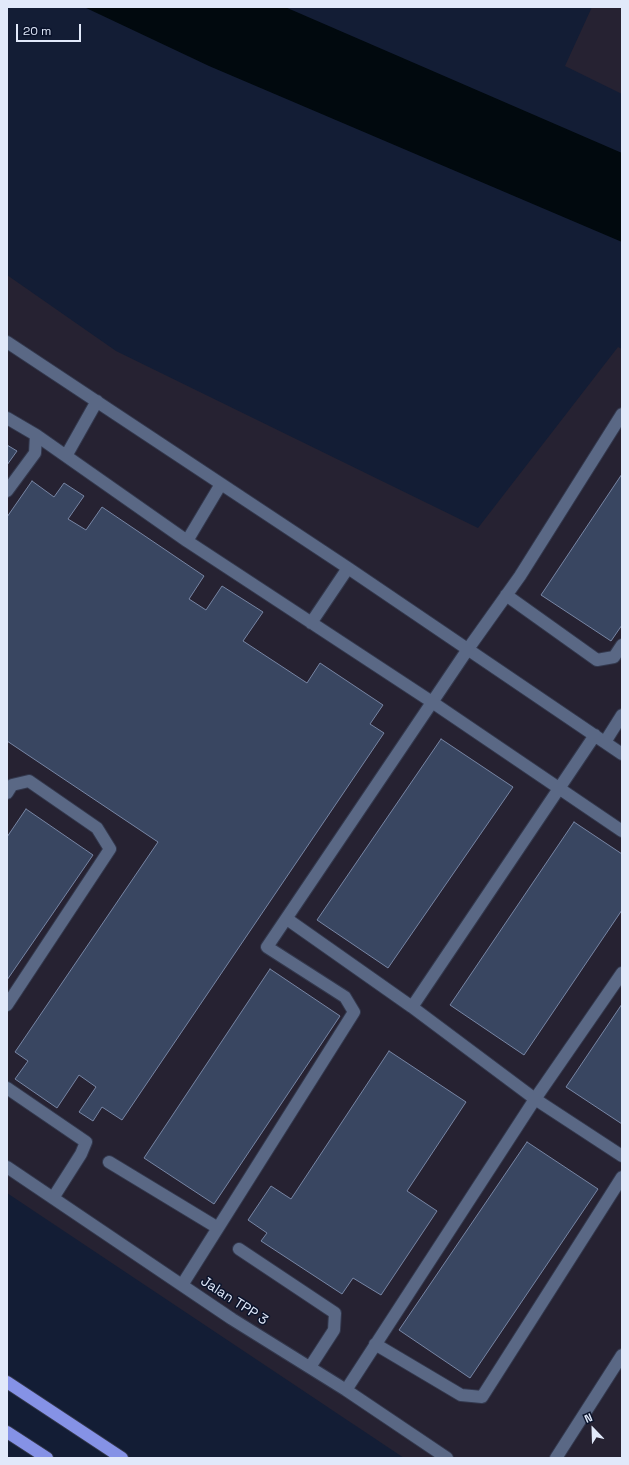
<!DOCTYPE html>
<html>
<head>
<meta charset="utf-8">
<style>
  body { margin:0 }
  #map { position:relative; width:629px; height:1465px; overflow:hidden; background:#131d35; font-family:"Space Grotesk",sans-serif }
  canvas { display:block }
  .frame { position:absolute; inset:0; border:8px solid #e1e9fa; pointer-events:none }
  .north { position:absolute; left:573px; top:1409px; width:40px; height:40px; -webkit-text-stroke:3px #0a132b; paint-order:stroke; rotate:337deg; font-size:11px; font-weight:700; line-height:16px; text-align:center; color:#e1e9fa }
  .north::after { content:''; display:block; margin:auto; width:14px; height:18px; background:#e1e9fa; clip-path:polygon(50% 0,100% 100%,50% 72%,0 100%) }
  .scale { position:absolute; left:16px; top:24px; width:65px; height:18px; box-sizing:border-box; border:2px solid #e1e9fa; border-top:0; padding-left:5px; font-size:12px; line-height:14px; white-space:nowrap; color:#e1e9fa; -webkit-text-stroke:3px #0a132b; paint-order:stroke }
</style>
</head>
<body>
<div id="map">
<canvas width="629" height="1465"></canvas>
<div class="frame"></div>
<div class="north">N</div>
<div class="scale">20 m</div>
</div>
<script>
const c = document.querySelector('canvas').getContext('2d');
c.lineJoin = 'round';
function fill(path, color) { c.fillStyle = color; c.fill(path, 'evenodd'); }
const poly = rows => new Path2D(rows.map(r => 'M' + r).join(''));
function stroke(path, color, width, dash) { c.strokeStyle = color; c.lineWidth = width; c.lineCap = dash ? 'butt' : 'round'; c.setLineDash(dash || []); c.stroke(path); }
function drawText(font, color, halo, rows, align = 'center') {
  c.font = font + ' "Space Grotesk",sans-serif'; c.lineWidth = 3; c.setLineDash([]); c.textBaseline = 'middle'; c.strokeStyle = halo; c.fillStyle = color; for (const [text, x, y, turn = 0] of rows) {
    c.save(); c.translate(x, y); c.rotate((+turn || 0) * Math.PI / 180); c.textAlign = isNaN(turn) ? turn : align; if (halo) c.strokeText(text, 0, 0); c.fillText(text, 0, 0); c.restore();
  }
}
fill(poly([
  [592,7,622,7,622,94,565,66],
  [7,275,116,351,478,528,618,347,622,349,622,1458,404,1458,7,1193]
]), '#262232');
fill(poly([
  [84,7,285,7,622,153,622,242,209,66]
]), '#01090e');
const building = poly([
  [7,445,17,451,7,465,7,445],
  [622,474,622,625,611,641,541,595,622,474],
  [32,481,54,497,64,483,84,496,68,519,86,530,102,507,204,576,189,599,206,610,222,586,263,612,243,641,307,683,320,663,383,705,370,724,384,733,122,1120,102,1107,93,1121,79,1112,96,1087,79,1075,57,1108,15,1079,28,1061,15,1052,158,842,7,741,7,517,32,481],
  [441,739,513,787,388,968,317,920,441,739],
  [26,809,93,855,7,980,7,837,26,809],
  [574,822,622,854,622,910,524,1055,450,1005,574,822],
  [270,969,340,1016,214,1204,144,1158,270,969],
  [622,1004,622,1124,566,1087,622,1004],
  [389,1051,466,1102,407,1191,437,1211,381,1295,353,1278,342,1294,261,1241,267,1233,248,1220,271,1186,291,1199,389,1051],
  [527,1142,598,1189,470,1378,399,1330,527,1142]
]);
fill(building, '#394661');
stroke(building, '#7785a4', 1);
const minor = poly([
  [7,342,348,568,622,754],
  [7,418,36,435,35,453,7,491],
  [36,435,187,541,432,702,622,831],
  [66,456,97,401],
  [187,541,221,484],
  [506,595,597,660,614,657,622,645],
  [311,623,348,568],
  [605,742,622,715],
  [7,793,12,785,29,781,97,828,110,849,7,1005],
  [287,919,412,1007,535,1099,622,1156],
  [412,1007,595,735],
  [7,1088,86,1142,81,1154,53,1198],
  [109,1162,218,1228],
  [7,1167,232,1319,346,1390,447,1458],
  [239,1249,335,1313,334,1330,310,1367],
  [182,1285,354,1012,345,997,267,947,468,649,520,576,622,414],
  [375,1344,461,1395,482,1397,622,1177],
  [346,1390,535,1099,622,973],
  [556,1458,622,1355]
]);
const highway = poly([
  [7,1382,122,1458],
  [7,1432,47,1458]
]);
stroke(minor, '#33384d', 14);
stroke(highway, '#33384d', 14);
stroke(minor, '#5a6885', 12);
stroke(highway, '#8592e6', 12);
drawText('14px', '#e1e9fa', '#0a132b', [
  ["Jalan TPP 3",234,1301,33]
]);
</script>
</body>
</html>
